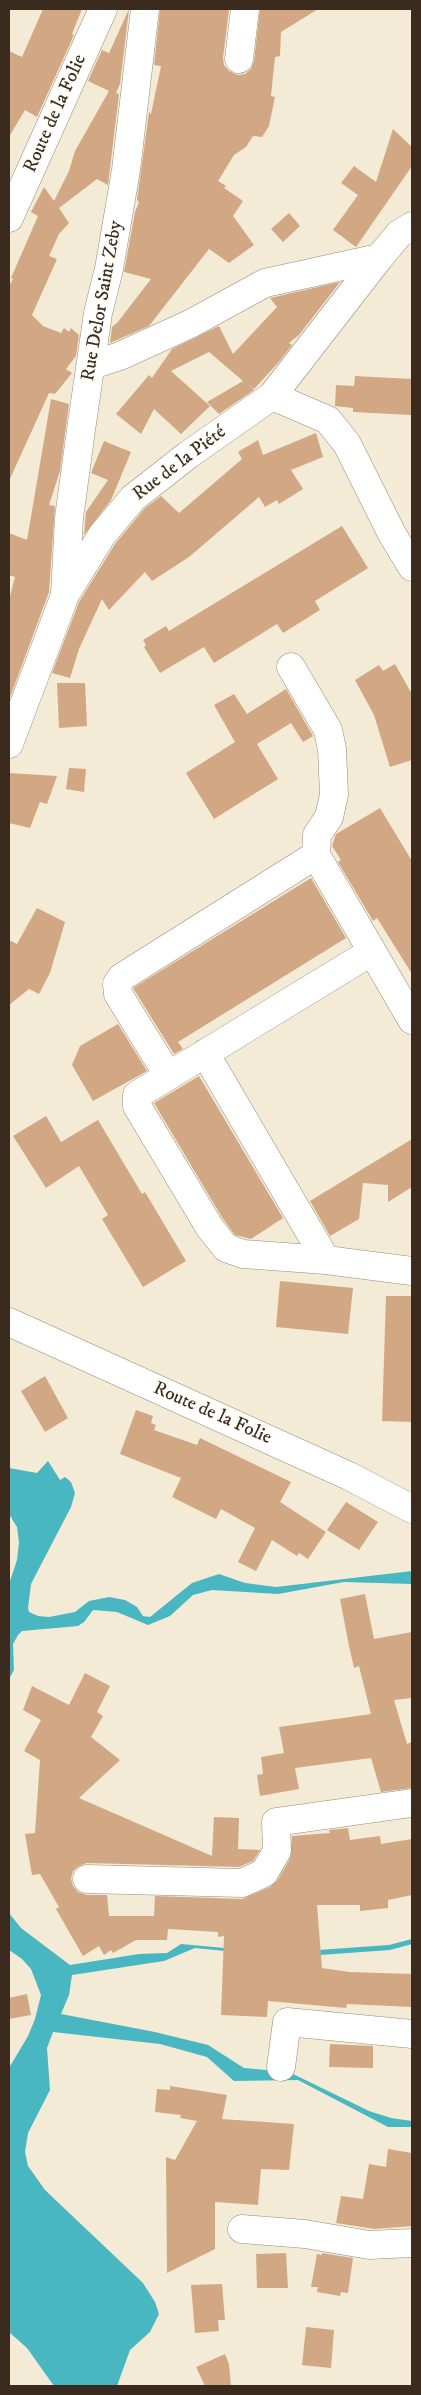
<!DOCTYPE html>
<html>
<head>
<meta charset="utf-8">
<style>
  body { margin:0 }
  #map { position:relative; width:421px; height:2395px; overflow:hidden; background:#f3ebd5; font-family:"IM FELL DW Pica",serif }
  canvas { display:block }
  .frame { position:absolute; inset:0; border:10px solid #3b2a1e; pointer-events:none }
</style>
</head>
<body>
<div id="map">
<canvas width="421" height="2395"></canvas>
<div class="frame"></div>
</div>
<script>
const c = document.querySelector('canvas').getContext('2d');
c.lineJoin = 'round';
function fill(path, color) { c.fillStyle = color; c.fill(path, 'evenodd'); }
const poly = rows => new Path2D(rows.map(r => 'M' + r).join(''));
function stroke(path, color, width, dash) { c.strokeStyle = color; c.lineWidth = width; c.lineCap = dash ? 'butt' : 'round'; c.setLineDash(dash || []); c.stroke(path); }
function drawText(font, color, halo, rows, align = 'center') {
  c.font = font + ' "IM FELL DW Pica",serif'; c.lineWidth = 4; c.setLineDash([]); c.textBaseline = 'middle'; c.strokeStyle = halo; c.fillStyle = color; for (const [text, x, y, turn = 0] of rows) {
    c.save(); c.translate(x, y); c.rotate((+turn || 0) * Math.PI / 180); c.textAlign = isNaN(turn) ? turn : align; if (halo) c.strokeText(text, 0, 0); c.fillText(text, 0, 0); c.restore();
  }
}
fill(poly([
  [48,1461,60,1480,65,1477,71,1482,75,1493,71,1507,31,1584,28,1608,29,1612,38,1616,49,1617,75,1612,89,1601,109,1597,125,1600,137,1607,143,1616,150,1617,192,1583,219,1574,245,1583,276,1587,412,1571,412,1584,344,1582,278,1594,212,1590,193,1595,170,1616,148,1625,117,1612,93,1610,84,1622,78,1626,22,1631,18,1635,13,1644,14,1670,9,1679,9,1584,17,1560,19,1542,17,1527,9,1514,9,1468,37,1473],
  [9,1913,21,1928,70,1965,139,1954,167,1953,181,1944,258,1951,318,1950,389,1945,412,1939,412,1944,390,1950,320,1955,264,1955,195,1948,164,1961,72,1975,69,1995,61,2014,155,2032,208,2045,244,2068,289,2072,369,2111,391,2118,412,2121,412,2127,388,2127,298,2080,234,2081,207,2057,160,2044,53,2032,47,2048,50,2090,28,2133,25,2152,28,2166,45,2190,143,2283,155,2302,159,2314,150,2332,130,2350,117,2386,54,2386,27,2348,9,2332,9,2068,28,2036,35,2019,41,1995,31,1969,22,1959,9,1950]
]), '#48b7c2');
fill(poly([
  [43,9,82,9,72,34,74,35,37,117,25,110,9,137,9,51,22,57],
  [129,9,120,84,116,93,119,94,108,185,97,179,59,208,69,223,59,234,49,256,57,259,32,315,43,326,61,333,64,328,69,332,71,328,79,335,76,356,66,369,72,373,55,394,49,393,9,481,9,286,13,279,11,278,38,216,31,212,44,187,54,201,69,171,75,151,109,91,88,81,102,50,109,53],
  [160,9,229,9,223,58,224,65,229,71,238,75,245,74,251,69,254,61,260,9,318,9,281,32,280,56,275,57,271,96,275,97,269,126,262,137,253,136,246,147,234,155,218,181,226,186,224,188,243,201,233,216,254,245,229,263,209,249,149,326,110,343,112,327,117,323,151,279,124,272,135,212,139,202,137,200,149,112,151,114,161,66,154,65],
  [393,129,412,147,412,166,356,247,333,230,358,195,341,183,354,166,376,182],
  [289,213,300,226,283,242,271,229],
  [340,282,299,335,289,343,292,345,278,363,254,389,248,384,254,390,219,414,207,402,243,381,209,352,171,371,210,406,181,434,154,409,141,434,116,414,149,375,152,378,172,349,219,326,233,354,277,307,270,298],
  [355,376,412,379,411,415,353,412,353,408,335,406,336,385,354,386],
  [51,399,69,404,60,471,49,505,55,506,49,592,9,700,9,600,15,577,9,575,9,533,27,540],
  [316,433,323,457,291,470,303,489,279,504,277,500,265,507,259,497,189,557,152,581,145,572,109,610,102,599,79,649,70,678,52,673,79,602,115,544,144,509,161,496,179,513,242,459,238,452,258,440,263,455],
  [104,441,131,452,111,500,84,535,86,512,108,480,91,473],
  [342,526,368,568,315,601,320,610,283,633,277,624,214,663,204,647,160,673,144,647,146,645,143,640,166,626,169,631],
  [395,664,412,694,412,760,390,767,374,715,355,680,379,665,383,671],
  [57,683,85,683,87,726,59,728],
  [286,689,313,736,303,742,291,723,257,744,278,779,214,819,186,773,235,742,214,705,234,694,247,714],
  [69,768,86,769,84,792,66,789],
  [9,773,57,776,47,804,40,802,30,828,9,823],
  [380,808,412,861,412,974,377,918,373,921,338,862,341,860,332,846,336,834],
  [311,878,346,938,178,1042,183,1049,174,1054,133,988],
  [37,908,65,922,50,973,39,994,29,989,9,1005,9,940,17,944],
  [118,1024,147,1071,93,1101,72,1065,80,1046],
  [199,1076,283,1218,251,1239,235,1235,223,1219,154,1103],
  [46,1116,61,1142,98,1120,142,1194,145,1192,186,1261,143,1287,102,1219,108,1215,79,1166,46,1188,13,1136],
  [412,1139,412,1187,388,1202,388,1185,363,1183,359,1219,330,1236,310,1201],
  [280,1281,353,1288,348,1334,276,1327],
  [386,1296,412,1296,412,1422,382,1421],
  [45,1376,68,1418,45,1432,21,1391],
  [136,1410,153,1416,151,1423,156,1425,154,1430,197,1445,200,1438,291,1482,280,1502,326,1532,308,1559,299,1553,297,1556,272,1540,256,1571,238,1562,255,1528,221,1509,216,1519,172,1497,181,1478,120,1454],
  [346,1502,378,1522,359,1550,327,1530],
  [365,1594,374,1639,412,1632,412,1698,394,1700,407,1744,412,1742,412,1788,381,1792,371,1758,295,1768,299,1789,260,1796,257,1775,263,1774,261,1757,284,1753,279,1727,371,1714,359,1666,354,1668,349,1646,340,1599],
  [85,1673,110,1686,97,1712,103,1716,91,1737,120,1760,79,1798,212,1856,214,1817,239,1818,238,1849,260,1850,253,1861,239,1867,87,1863,79,1866,73,1871,71,1879,73,1886,78,1892,87,1895,107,1895,109,1916,154,1916,155,1896,242,1899,270,1887,277,1881,290,1859,292,1836,330,1833,329,1830,348,1828,350,1840,380,1836,381,1844,412,1839,412,1895,388,1900,388,1908,360,1911,360,1905,317,1905,322,1968,349,1972,412,1974,412,2007,347,2004,346,2008,268,2001,267,2017,221,2015,224,1936,218,1937,218,1932,168,1929,167,1940,136,1940,113,1953,111,1950,104,1955,99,1946,83,1956,56,1909,59,1907,40,1874,32,1875,25,1834,35,1833,40,1760,24,1751,41,1720,23,1710,32,1686,69,1705],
  [27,1994,31,2015,9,2019,9,1998],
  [330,2044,373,2046,373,2068,329,2067],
  [170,2086,227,2095,222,2119,294,2124,289,2170,261,2169,258,2205,215,2202,215,2249,167,2273,166,2157,175,2160,197,2121,180,2118,181,2115,155,2112,157,2089,170,2090],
  [388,2149,412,2153,412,2226,375,2229,336,2223,341,2196,363,2199,369,2164,386,2167],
  [286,2253,288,2288,257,2288,256,2254],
  [322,2253,353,2258,348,2293,341,2292,340,2296,317,2292,318,2287,311,2287,317,2254,322,2255],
  [222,2284,225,2320,218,2320,219,2331,195,2333,191,2285],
  [306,2327,334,2330,331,2368,302,2365],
  [225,2354,229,2364,231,2386,205,2386,196,2367]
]), '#d2a884');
const minor = poly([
  [239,59,245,9],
  [9,218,103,9],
  [92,365,120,356,190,324,265,283,379,258],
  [272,396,328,420,347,444,392,534,412,567],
  [65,594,69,518,81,430,98,313,109,269,126,170,145,9],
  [291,667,328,730,332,749,334,795,329,817,317,835,316,855,412,1020],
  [9,744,65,595,102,535,133,498,188,455,272,396,379,258,399,234,412,226],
  [371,952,137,1095,137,1106,210,1228,226,1248,243,1254,326,1260,412,1271],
  [205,1053,326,1260],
  [168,1075,118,994,117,984,122,977,316,855],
  [9,1322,349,1476,412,1509],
  [87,1879,242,1883,264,1873,277,1851,276,1822,412,1803],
  [281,2067,287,2022,412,2034],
  [242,2229,305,2234,369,2245,412,2243]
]);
stroke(minor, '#978a7a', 29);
stroke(minor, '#fff', 28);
drawText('19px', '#3b2a1e', '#fdfcf7', [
  ["Route de la Folie",56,114,-66],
  ["Rue Delor Saint Zeby",103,301,-80],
  ["Rue de la Piété",180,464,-37],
  ["Route de la Folie",212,1414,24]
]);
</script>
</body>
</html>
